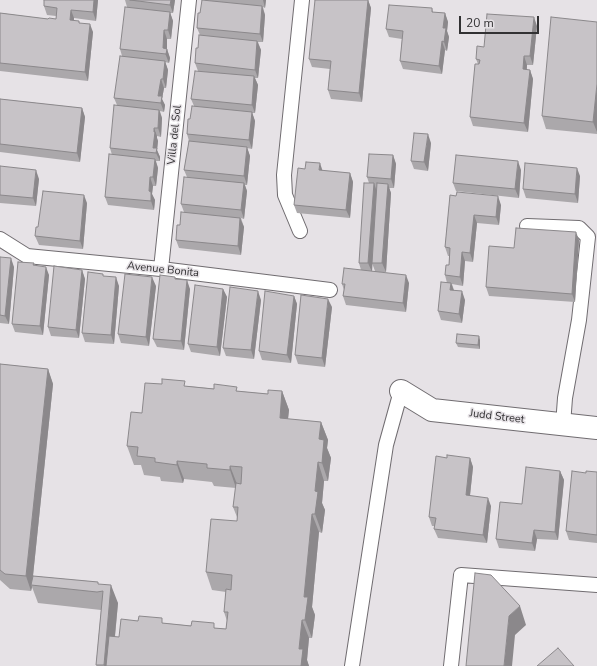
<!DOCTYPE html>
<html>
<head>
<meta charset="utf-8">
<style>
  body { margin:0 }
  #map { position:relative; width:597px; height:666px; overflow:hidden; background:#e6e2e6; font-family:"Nunito Sans",sans-serif }
  canvas { display:block }
  .scale { position:absolute; left:459px; top:16px; width:80px; height:18px; box-sizing:border-box; border:2px solid #323133; border-top:0; padding-left:5px; font-size:12px; line-height:14px; white-space:nowrap; color:#323133; -webkit-text-stroke:3px #e6e2e6; paint-order:stroke }
</style>
</head>
<body>
<div id="map">
<canvas width="597" height="666"></canvas>
<div class="scale">20 m</div>
</div>
<script>
const c = document.querySelector('canvas').getContext('2d');
c.lineJoin = 'round';
const poly = rows => new Path2D(rows.map(r => 'M' + r).join(''));
function stroke(path, color, width, dash) { c.strokeStyle = color; c.lineWidth = width; c.lineCap = dash ? 'butt' : 'round'; c.setLineDash(dash || []); c.stroke(path); }
function fill(path, color) { c.fillStyle = color; c.fill(path, 'evenodd'); }
function drawText(font, color, halo, rows, align = 'center') {
  c.font = font + ' "Nunito Sans",sans-serif'; c.lineWidth = 3; c.setLineDash([]); c.textBaseline = 'middle'; c.strokeStyle = halo; c.fillStyle = color; for (const [text, x, y, turn = 0] of rows) {
    c.save(); c.translate(x, y); c.rotate((+turn || 0) * Math.PI / 180); c.textAlign = isNaN(turn) ? turn : align; if (halo) c.strokeText(text, 0, 0); c.fillText(text, 0, 0); c.restore();
  }
}
const service = poly([
  [527,226,579,228,588,237,579,320,565,398,563,425],
  [300,231,285,195,284,175,302,0],
  [0,239,27,256,161,269,330,290],
  [161,269,189,0],
  [352,666,386,445,401,391],
  [451,666,461,575,597,585]
]);
const minor = poly([
  [401,391,432,410,597,428]
]);
stroke(service, '#706c70', 16);
stroke(minor, '#706c70', 24);
stroke(service, '#fff', 14);
stroke(minor, '#fff', 22);
fill(poly([
  [44,0,98,0,96,21,74,18,74,21,80,23,93,32,88,81,0,71,0,13,48,19,56,19,56,16,47,15,44,6],
  [125,0,175,0,173,13,170,13,173,21,171,39,167,39,167,49,170,58,169,63,165,62,168,70,166,88,164,88,162,99,165,105,164,112,160,111,162,118,161,137,157,136,157,138,158,141,157,150,160,157,160,161,156,161,158,168,156,186,153,186,152,194,155,200,154,210,108,205,105,197,112,155,110,148,117,105,114,98,122,56,120,49,127,7],
  [205,0,266,0,265,8,263,7,265,15,263,42,258,42,261,50,258,78,255,78,258,85,255,113,252,113,255,121,252,149,247,148,250,156,247,185,245,185,247,191,244,219,241,218,244,227,241,255,179,248,176,240,184,212,181,204,187,177,184,170,189,141,187,134,190,119,194,106,191,99,198,71,195,63,198,48,200,35,197,28,200,13,205,1],
  [368,0,371,8,362,102,331,99,328,90,330,69,312,67,309,59],
  [432,8,433,12,445,13,448,22,447,31,449,37,447,51,445,50,442,74,403,69,400,61,402,39,389,37,386,29],
  [597,22,597,134,546,129,542,116],
  [537,26,533,65,527,65,527,70,530,70,533,79,528,132,473,126,470,117,478,64,476,59,484,47],
  [0,99,82,108,85,117,80,162,0,152],
  [431,143,428,171,414,169,411,161],
  [393,155,396,164,394,188,389,188,391,193,386,272,379,272,409,283,406,312,346,305,343,296,344,290,342,284,361,270,359,263,369,183,367,177],
  [372,261,372,263,375,271,372,271],
  [0,166,39,179,36,206,0,203],
  [305,169,350,173,353,182,350,218,297,213,294,205],
  [521,170,519,198,456,191,453,183],
  [580,176,578,203,526,198,523,189],
  [450,195,501,205,499,225,477,223,473,262,465,261,463,286,452,284,454,290,465,300,462,323,441,320,438,311,447,283,445,275,449,265,449,256,448,256,445,247],
  [87,203,83,249,39,245,35,236],
  [579,240,575,302,489,296,486,287,514,248],
  [0,257,14,267,9,324,0,323],
  [34,263,35,266,49,275,43,335,15,332,12,324],
  [82,270,85,279,79,338,51,336,48,327],
  [104,276,119,286,114,344,85,342,82,333],
  [175,277,176,280,190,289,184,350,157,347,153,339],
  [156,286,149,346,121,343,118,334],
  [223,289,227,297,220,356,191,352,188,344],
  [294,296,297,304,291,363,262,360,259,351],
  [261,300,254,359,226,356,223,348],
  [332,307,325,367,298,364,295,355],
  [480,340,480,349,458,347,456,343],
  [0,364,48,369,53,384,33,576,98,582,98,584,118,603,115,637,119,637,163,623,226,629,227,621,224,612,226,592,212,590,206,572,237,521,237,517,233,507,236,488,214,486,212,482,184,479,183,483,161,481,160,477,144,475,141,465,134,465,127,446,142,413,187,386,268,394,282,391,289,410,288,419,321,422,328,440,327,448,331,458,328,481,324,481,322,503,325,510,322,533,319,532,312,607,315,615,312,638,309,638,307,660,309,666,97,666,96,665,101,610,38,603,32,587,31,591,10,589,0,580],
  [447,458,470,458,473,467,470,496,491,506,487,543,438,538,434,529,435,526,432,526,429,517],
  [560,471,564,480,558,540,537,539,535,551,499,548,496,539,522,504],
  [597,472,597,543,569,540,566,531,586,473]
]), '#aba8ab');
fill(poly([
  [94,0,98,0,96,21,93,12],
  [171,0,175,0,173,13,170,5],
  [263,0,266,0,265,8],
  [368,0,371,8,362,102,359,93],
  [262,6,265,15,263,42,260,34],
  [71,10,74,18,73,29,70,20],
  [170,12,173,21,171,39,168,30],
  [445,13,448,22,447,31,449,37,447,51,444,42,443,28],
  [534,17,537,26,533,65,530,56],
  [90,24,93,32,88,81,85,72],
  [164,30,167,39,167,50,167,49,170,58,169,63,163,48],
  [257,41,261,50,258,78,255,70],
  [442,41,445,50,442,74,439,66],
  [524,56,527,65,526,78,523,69],
  [165,61,168,70,166,88,163,79],
  [530,70,533,79,528,132,524,123],
  [254,76,258,85,255,113,252,105],
  [161,79,164,88,162,99,165,105,164,112,158,96],
  [597,84,597,132,593,122],
  [82,108,85,117,80,162,77,153],
  [159,110,162,118,161,137,158,128],
  [252,112,255,121,252,149,249,140],
  [154,128,157,136,157,138,158,141,157,150,160,157,160,161,156,153,153,148],
  [428,134,431,143,428,171,424,162],
  [247,147,250,156,247,185,244,176],
  [393,155,396,164,394,188,391,179],
  [155,159,158,168,156,186,153,177],
  [518,161,521,170,519,198,515,189],
  [320,163,323,172,319,170],
  [577,168,580,176,578,203,575,194],
  [36,170,39,179,36,206,33,198],
  [350,173,353,182,350,218,346,210],
  [150,177,153,186,152,194,155,200,154,210,151,201,149,191],
  [244,183,247,191,244,219,241,210],
  [374,183,377,192,372,272,368,263],
  [388,184,391,193,386,272,382,263],
  [84,195,87,203,83,249,80,241],
  [498,196,501,205,499,225,496,217],
  [474,215,477,223,473,262,470,253],
  [240,218,244,227,241,255,238,246],
  [576,232,579,240,575,302,572,294],
  [462,252,465,261,463,286,460,277],
  [11,258,14,267,9,324,5,316],
  [46,267,49,275,43,335,40,326],
  [82,270,85,279,79,338,76,330],
  [406,275,409,283,406,312,403,303],
  [116,277,119,286,114,344,111,335],
  [152,277,156,286,149,346,146,337],
  [187,280,190,289,184,350,181,341],
  [451,283,454,291,450,290],
  [223,289,227,297,220,356,217,347],
  [258,291,261,300,254,359,251,350],
  [462,291,465,300,462,323,459,314],
  [294,296,297,304,291,363,287,355],
  [328,299,332,307,325,367,322,358],
  [479,336,480,340,480,349,478,345],
  [48,369,53,384,32,585,31,585,32,587,31,591,26,576],
  [282,391,289,410,286,436,280,418],
  [321,422,328,440,327,448,331,458,328,481,322,463,319,439],
  [470,458,473,467,469,504,466,495],
  [177,461,184,479,183,483,177,465],
  [318,462,324,481,322,503,325,510,322,533,315,514,315,491],
  [230,466,237,484,236,488,230,470],
  [560,471,564,480,558,540,555,532],
  [488,498,491,506,487,543,483,535],
  [312,514,319,532,312,607,315,615,312,638,305,620,304,597],
  [534,530,537,539,535,551,532,543],
  [111,585,118,603,112,666,104,666],
  [520,606,526,625,515,635,512,666,504,666,509,616],
  [302,620,309,638,307,660,309,666,301,666,299,649]
]), '#8b888b');
const building = poly([
  [44,0,94,0,93,12,71,10,70,20,79,21,79,23,90,24,85,72,0,63,0,13,48,19,49,18,56,19,57,8,44,6,44,0],
  [130,0,171,0,170,5,130,0],
  [202,0,262,6,260,34,197,28,198,13,200,13,202,0],
  [315,0,368,0,359,93,328,90,331,61,309,59,315,0],
  [389,5,432,8,432,12,445,13,443,28,446,28,444,42,442,41,439,66,400,61,403,31,386,29,389,5],
  [125,7,170,12,168,30,164,30,163,48,167,49,166,54,120,49,125,7],
  [487,14,534,17,530,56,524,56,523,69,530,70,524,123,470,117,475,64,479,64,480,60,476,59,477,46,484,47,487,14],
  [551,17,597,22,597,84,593,122,542,116,551,17],
  [199,35,257,41,255,70,195,63,196,48,198,48,199,35],
  [120,56,165,61,163,79,161,79,158,96,162,96,161,103,114,98,120,56],
  [195,71,254,76,252,105,191,99,195,71],
  [0,99,82,108,77,153,0,144,0,99],
  [114,105,159,110,158,128,154,128,154,132,155,132,153,148,157,148,156,153,110,148,114,105],
  [192,106,252,112,249,140,187,134,188,119,190,119,192,106],
  [414,133,428,134,424,162,411,161,414,133],
  [189,141,247,147,244,176,184,170,189,141],
  [109,154,155,159,153,177,150,177,149,191,151,192,151,201,105,197,109,154],
  [369,154,393,155,391,179,367,177,369,154],
  [456,155,518,161,515,189,453,183,456,155],
  [306,162,320,163,319,170,350,173,346,210,294,205,298,168,305,169,306,162],
  [525,163,577,168,575,194,523,189,525,163],
  [0,166,36,170,33,198,0,195,0,166],
  [184,177,244,183,241,210,181,204,184,177],
  [364,183,374,183,368,263,359,263,364,183],
  [377,183,388,184,382,263,372,263,377,183],
  [43,191,84,195,80,241,35,236,36,227,38,227,43,191],
  [457,192,498,196,496,217,474,215,470,253,462,252,460,277,445,275,446,265,449,265,450,248,445,247,450,195,456,196,457,192],
  [181,212,240,218,238,246,176,240,177,225,180,225,181,212],
  [516,228,576,232,572,294,486,287,489,246,514,248,516,228],
  [0,257,11,258,5,316,0,315,0,257],
  [18,262,34,263,33,265,46,267,40,326,12,324,18,262],
  [54,266,82,270,76,330,48,327,54,266],
  [344,268,406,275,403,303,343,296,345,284,342,284,344,268],
  [88,272,103,274,103,276,116,277,111,335,82,333,88,272],
  [125,274,152,277,146,337,118,334,125,274],
  [160,275,175,277,175,279,187,280,181,341,153,339,160,275],
  [441,282,451,283,450,290,462,291,459,314,438,311,441,282],
  [195,285,223,289,217,347,188,344,195,285],
  [230,287,258,291,251,350,223,348,230,287],
  [265,291,294,296,287,355,259,351,265,291],
  [301,295,328,299,322,358,295,355,301,295],
  [457,334,479,336,478,345,456,343,457,334],
  [0,364,48,369,26,576,5,574,0,570,0,364],
  [162,379,185,381,184,386,214,389,214,384,237,387,236,391,268,394,268,390,282,391,280,418,321,422,319,439,324,440,322,463,318,462,315,491,318,492,315,514,312,514,304,597,308,597,305,620,302,620,299,649,303,649,301,666,106,666,109,636,119,637,121,619,138,621,139,616,162,618,162,623,191,626,192,621,214,623,214,628,226,629,228,612,224,612,226,589,231,590,232,575,206,572,211,519,237,521,238,507,233,507,236,483,241,484,242,467,230,466,230,470,207,468,207,464,177,461,177,465,155,462,155,458,137,456,138,447,127,446,131,412,142,413,145,383,162,384,162,379],
  [447,455,470,458,466,495,488,498,483,535,434,529,436,518,429,517,436,456,447,458,447,455],
  [526,467,560,471,555,532,534,530,532,543,496,539,500,502,522,504,526,467],
  [572,471,586,473,586,471,597,472,597,535,566,531,572,471],
  [475,573,491,575,520,606,509,616,504,666,466,666,475,573],
  [33,576,98,582,98,584,111,585,104,665,96,665,103,591,97,592,31,585,33,576],
  [558,648,574,666,537,666,558,648]
]);
fill(building, '#c7c3c7');
stroke(building, '#8b888b', 1);
drawText('11px', '#323133', '#e6e2e6', [
  ["Villa del Sol",175,135,-84],
  ["Avenue Bonita",163,270,6],
  ["Judd Street",497,417,7]
]);
</script>
</body>
</html>
